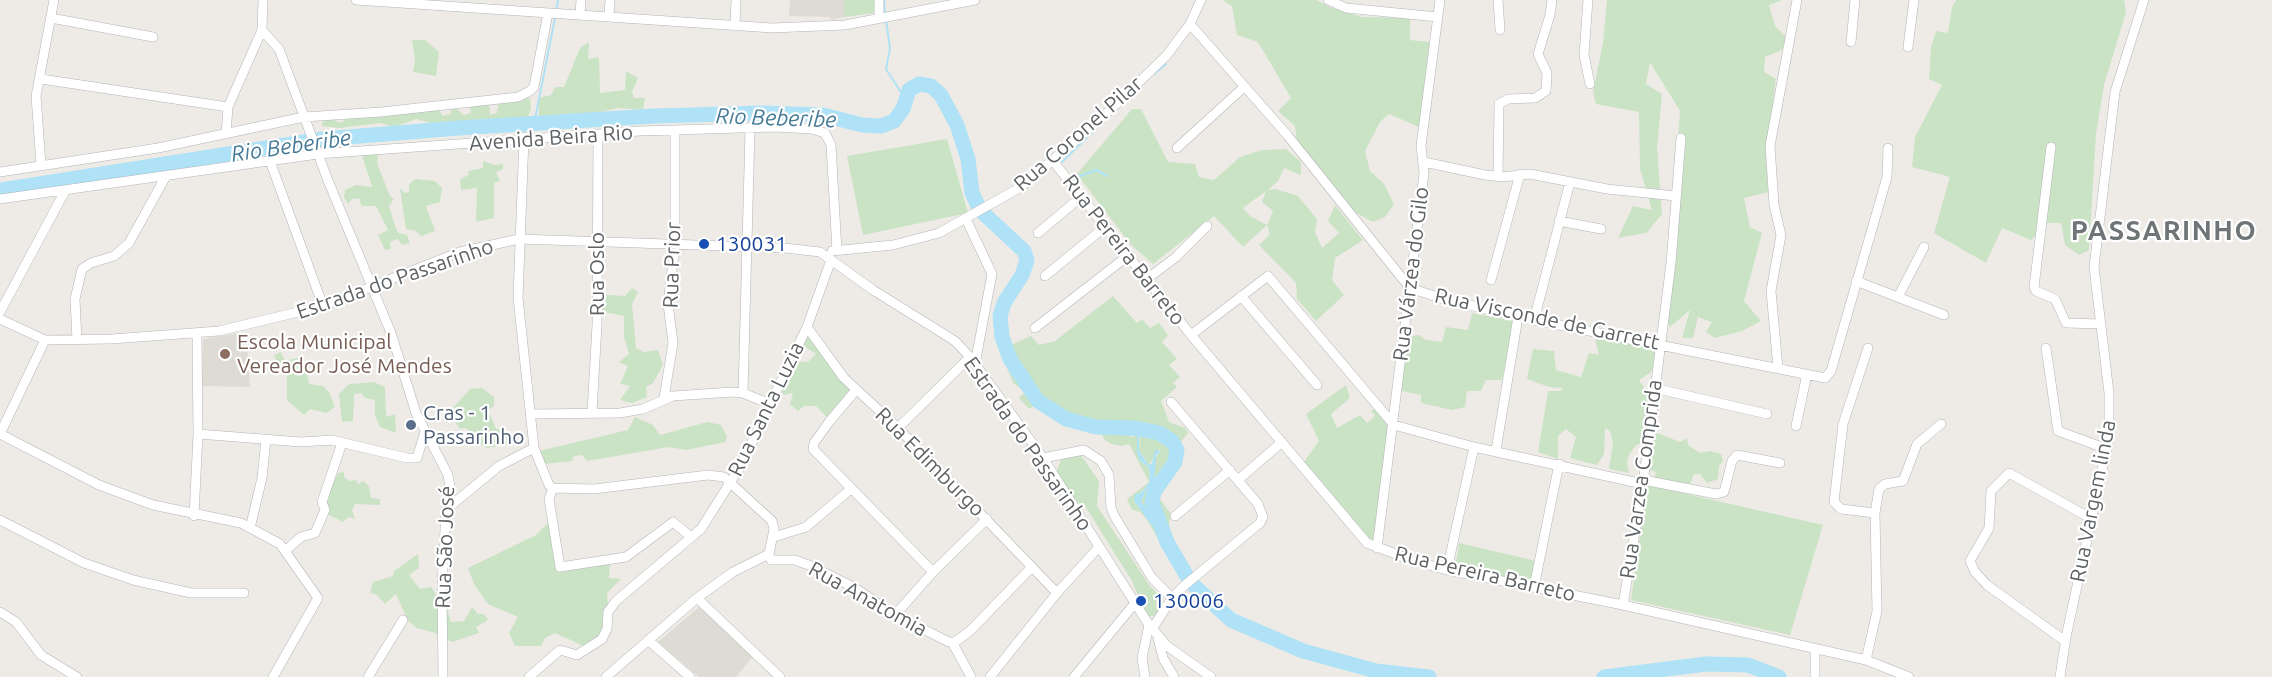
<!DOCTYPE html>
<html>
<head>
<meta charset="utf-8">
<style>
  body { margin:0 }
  canvas { display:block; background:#eeebe6 }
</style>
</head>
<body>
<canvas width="2272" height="677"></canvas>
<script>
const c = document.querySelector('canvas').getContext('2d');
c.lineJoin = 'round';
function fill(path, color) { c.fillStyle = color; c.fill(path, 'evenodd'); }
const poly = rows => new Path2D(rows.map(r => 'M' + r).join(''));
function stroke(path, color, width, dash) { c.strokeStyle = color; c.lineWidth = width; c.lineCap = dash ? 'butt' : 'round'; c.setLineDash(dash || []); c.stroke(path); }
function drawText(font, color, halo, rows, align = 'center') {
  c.font = font + ' Ubuntu,sans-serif'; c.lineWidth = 4.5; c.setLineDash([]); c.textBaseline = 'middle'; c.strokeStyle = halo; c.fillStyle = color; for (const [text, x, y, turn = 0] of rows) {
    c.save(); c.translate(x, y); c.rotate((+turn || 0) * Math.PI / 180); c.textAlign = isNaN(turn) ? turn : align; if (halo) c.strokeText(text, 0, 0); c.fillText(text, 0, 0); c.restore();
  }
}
fill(poly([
  [790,0,844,0,844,17,832,20,830,17,789,16],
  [246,332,250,387,202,386,203,339],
  [699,607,753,656,736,677,699,677,658,642]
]), '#dedbd4');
fill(poly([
  [844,0,876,0,876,13,844,17],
  [1222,0,1316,0,1332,8,1362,17,1410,18,1410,40,1430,42,1419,127,1389,114,1380,122,1365,151,1370,171,1384,184,1394,204,1385,217,1373,222,1352,211,1297,142,1295,126,1278,111,1291,98,1258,42,1237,35,1232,6],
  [1607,0,1782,0,1769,5,1775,26,1786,37,1782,50,1765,57,1764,72,1776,79,1766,150,1768,192,1744,198,1750,227,1762,233,1744,301,1761,321,1742,331,1715,338,1706,332,1712,322,1698,317,1693,338,1682,338,1690,310,1670,327,1666,321,1680,111,1650,62,1646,84,1662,94,1657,147,1662,214,1646,233,1618,238,1633,206,1652,210,1640,169,1639,112,1596,104,1593,92,1603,43],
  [1956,0,2124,0,2126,12,2104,85,2096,134,2089,250,2079,255,2065,245,2061,223,2047,223,2031,240,2002,228,1986,263,1934,233,1950,177,1912,167,1915,137,1942,85,1929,79,1931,47,1936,31,1948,33,1952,7],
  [412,40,425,40,439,52,436,76,413,72,415,59],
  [589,42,588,59,599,57,600,93,625,90,626,71,638,78,632,92,634,98,645,98,643,110,618,108,589,115,539,120,539,98,551,95,555,87,564,87,580,48],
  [530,98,531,110,526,120,435,124,416,119,394,127,381,123,339,128,322,126,322,122,332,119,341,123,348,117,438,108,443,116,450,114,453,106,464,115,471,113,469,102,489,104,490,115,497,113,499,101],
  [1132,109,1141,109,1168,162,1195,164,1199,177,1214,180,1240,157,1262,150,1286,149,1301,162,1301,175,1284,168,1278,181,1268,190,1276,189,1298,196,1317,219,1315,232,1322,248,1339,233,1328,221,1335,205,1363,240,1335,258,1332,280,1344,295,1316,321,1297,299,1296,283,1259,245,1270,234,1267,225,1243,247,1214,216,1153,264,1131,245,1077,174],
  [1266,191,1262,202,1273,211,1267,225,1250,216,1243,208],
  [947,139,968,213,863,235,847,156],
  [374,154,378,155,377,163,390,196,394,199,389,206,394,223,398,233,407,235,410,243,402,245,398,239,390,242,391,249,385,250,378,235,388,230,376,206,362,206,359,200,361,198,352,199,348,204,344,197,345,190,356,185,372,187,362,155],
  [483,161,494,165,503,164,503,169,496,172,500,181,494,183,494,218,476,222,477,188,461,190,460,179,469,175,468,171,483,168],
  [415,179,435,181,442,188,440,202,426,206,435,231,421,236,416,231,406,229,400,188,405,193,409,192,409,185],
  [632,288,638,292,632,304,636,348,644,352,658,350,663,365,653,383,646,387,647,397,632,403,620,400,630,386,620,384,628,366,619,362,629,354,624,337,624,316,600,311,597,294,625,296],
  [1113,296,1137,323,1142,319,1150,328,1159,323,1168,335,1162,342,1177,359,1169,365,1180,377,1173,383,1177,387,1161,401,1169,422,1185,428,1188,433,1177,446,1181,453,1174,459,1177,470,1157,495,1171,514,1168,528,1173,549,1161,537,1153,518,1141,502,1147,487,1154,481,1154,460,1160,451,1159,449,1149,465,1139,451,1140,438,1137,434,1128,433,1131,437,1137,436,1137,447,1141,462,1148,466,1150,475,1149,483,1134,501,1153,527,1174,559,1179,574,1147,520,1140,512,1132,510,1127,499,1149,482,1129,444,1121,446,1112,444,1105,440,1099,431,1064,426,1042,411,1034,406,1029,409,1019,398,1025,392,1013,383,1000,350,1031,336,1039,345,1055,341],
  [1472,313,1514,321,1502,380,1486,380,1481,391,1467,391,1465,407,1452,410,1421,403,1421,395,1397,390,1411,336,1419,335,1426,340,1442,342,1446,327,1468,330],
  [807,332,851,392,827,417,816,406,804,406,798,411,790,404,793,393,784,395,780,390,794,361,808,362,816,354,802,345],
  [1604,338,1659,347,1651,372,1639,380,1649,396,1645,442,1636,445,1629,455,1627,461,1629,473,1609,469,1613,443,1610,431,1605,428,1604,454,1597,465,1570,458,1576,437,1566,429,1558,436,1558,459,1538,452,1548,391,1560,391,1563,388,1549,387,1527,379,1533,349,1554,351,1556,370,1581,377,1589,353,1599,355,1595,340],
  [281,352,285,361,297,358,305,362,309,384,323,386,329,392,335,407,326,413,310,409,304,415,287,400,287,375,281,374,274,355],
  [374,382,385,387,386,417,395,414,396,433,380,427,375,416,375,400,365,398,361,393,354,394,353,421,342,422,339,394,349,384],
  [1346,385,1350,398,1331,414,1337,428,1360,415,1367,423,1375,416,1371,411,1379,407,1391,425,1373,540,1364,536,1303,463,1319,441,1306,414],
  [482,388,494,397,494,406,488,410,496,429,506,430,511,441,508,445,487,448,471,439,467,428,460,429,453,419,453,408,470,389],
  [635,417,653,425,660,435,707,422,721,425,727,437,725,442,686,450,669,447,587,461,582,455,574,456,572,461,544,464,539,451,628,430],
  [1657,433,1680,442,1687,438,1688,445,1700,453,1710,451,1721,454,1723,461,1719,466,1718,479,1707,483,1700,474,1694,474,1689,487,1654,480,1656,472,1649,470,1648,442],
  [1080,454,1099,481,1097,506,1150,586,1162,598,1163,606,1156,616,1149,616,1145,612,1132,581,1085,506,1075,501,1056,473,1062,457],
  [344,472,344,477,349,481,356,480,358,484,363,481,369,486,371,498,380,499,380,505,355,504,352,510,355,519,349,517,343,522,327,514,329,507,325,502,338,473],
  [1647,485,1823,525,1790,635,1631,600],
  [552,519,560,567,610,564,609,578,621,579,607,593,608,605,601,635,584,646,555,633,545,638,541,646,515,646,509,633,518,617,488,604,474,584,468,568,536,535],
  [1459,543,1536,561,1531,582,1455,568],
  [418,554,419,568,409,575,420,589,431,587,448,611,451,622,464,621,472,607,478,614,484,614,488,620,476,627,479,633,452,642,435,633,417,628,408,621,396,594,385,604,376,594,370,593,373,582,393,576,394,571]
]), '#cae3c5');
fill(poly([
  [1128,433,1139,436,1139,451,1149,465,1152,463,1155,450,1161,451,1156,455,1154,484,1147,488,1141,502,1150,511,1151,517,1165,527,1161,537,1168,542,1190,573,1185,577,1180,573,1153,527,1134,501,1135,494,1141,493,1149,483,1150,475,1148,466,1141,462,1137,453,1137,436,1126,435]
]), '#afe2f6');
stroke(poly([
  [884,0,885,14],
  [556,12,558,0],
  [886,20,890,48,886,69,906,100],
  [1154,74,1166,64],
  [534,124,555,18],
  [1062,162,1102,123],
  [1075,178,1096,170,1107,176]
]), '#afe2f6', 2);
stroke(poly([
  [0,190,323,139,459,128,654,116,763,113,823,115,862,125,881,126,894,121,903,109,909,90,919,84,931,86,941,95,957,125,968,159,972,193,980,210,1024,251,1027,261,1022,275,1004,303,1000,316,1002,337,1010,359,1038,401,1066,419,1096,427,1135,428,1159,433,1172,441,1177,450,1175,462,1154,492,1152,502,1167,542,1191,583,1231,620,1303,651,1376,671,1429,677],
  [1604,677,1706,664,1748,665,1779,677]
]), '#afe2f6', 15);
const minor = poly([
  [356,0,772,28,845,25,975,0],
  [1328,0,1346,8,1438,17],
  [1498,0,1500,30],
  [1588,0,1584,55,1590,84],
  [580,14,581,0],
  [609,15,610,0],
  [51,18,153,37],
  [879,18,879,0],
  [1190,24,1288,136,1410,288,1443,299,1534,320,1815,376,1825,378,1831,371,1887,177,1888,148],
  [735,26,736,0],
  [262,30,279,49,327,178,391,333,416,413,448,475,451,493,446,510,442,586,443,677],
  [1851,42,1855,0],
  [1908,47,1914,0],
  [41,79,228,107],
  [226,134,228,107,262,30,263,0],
  [524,137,518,298,534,448,549,485,553,488,594,489,708,475,724,477,772,521,774,529,769,554,771,560,795,560,811,566,855,588,895,615,949,642,955,642,970,631,1032,567],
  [2051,147,2034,287,2036,291,2055,299,2066,323,2101,324],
  [1177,148,1244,87],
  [270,161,323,306],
  [1053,161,1191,335,1367,543,1411,560,1447,570,1623,605,1866,660,1909,677],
  [1424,162,1485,175,1502,177,1530,174,1607,189,1676,196],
  [41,165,36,96,54,0],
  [0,172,158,148,304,117,381,112,518,97,530,91,534,87,548,13],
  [1498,176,1499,104,1508,99,1535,98,1546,91,1547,73,1538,54,1550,15,1552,0],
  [0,199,318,154,640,131,774,127,812,129,825,133,831,145,837,251],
  [966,219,992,274,975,364],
  [1559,221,1601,229],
  [1038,233,1082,196],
  [832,251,893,245,939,233,1021,187,1103,117,1167,55,1190,24,1201,0],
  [1045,276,1106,226],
  [1147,279,1176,257,1207,226],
  [1491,280,1520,174],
  [1856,281,1944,315],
  [1241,296,1317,385],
  [1898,297,1924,247],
  [0,312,65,191],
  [0,319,45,340,112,339,219,331,323,306,460,252,519,239,785,248,820,252,873,290,955,341,970,357,1043,458,1149,625,1167,646,1211,677],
  [1534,320,1570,182],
  [807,327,844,378,898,428,1057,593],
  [1035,328,1129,255],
  [1191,335,1268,276,1394,425,1474,447,1643,484],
  [77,340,75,299,82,269,91,263,114,256,129,243,166,176],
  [1868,348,1843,424,1834,502,1841,509,1875,513],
  [2046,348,2058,431,2107,449],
  [1778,368,1771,291,1781,235,1774,205,1770,146,1797,0],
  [1654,388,1767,414],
  [856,390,829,422,814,443,813,449,933,572],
  [743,393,750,130],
  [664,398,673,343,668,304,675,245,675,131],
  [592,412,597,325,598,135],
  [533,414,620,413,643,409,673,396,732,392,743,393,770,404],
  [1796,426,1807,374],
  [898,428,970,357],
  [0,434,99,485,153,505,241,523,280,544,318,598,273,677],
  [0,434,45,340],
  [198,434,301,442,332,440,407,458,417,458,425,432],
  [1496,450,1518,317],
  [1043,458,1084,450,1101,461,1109,475,1111,508,1115,517,1152,578,1172,598],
  [1238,480,1282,442],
  [1643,480,1716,494,1724,492,1732,461,1737,455,1780,463],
  [553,488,549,499,560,567,626,557,673,522,691,537],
  [448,508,499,466,534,448],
  [194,516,198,434,197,334],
  [1175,516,1230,470],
  [0,520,84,563,133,580,191,593,244,593],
  [250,528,262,478,266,439],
  [774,537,806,527,851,489],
  [1377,548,1424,173,1421,146,1440,0],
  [285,551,301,537,315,533,325,510,322,502,342,443],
  [1447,570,1474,447],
  [1534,587,1559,464],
  [697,598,780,677],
  [1623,605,1643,484,1671,263,1681,138],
  [0,612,16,622,41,655,77,677],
  [895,615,933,572,987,519],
  [1152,629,1172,598,1185,585,1260,523,1263,517,1258,504,1171,402],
  [1158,638,1163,658,1174,677],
  [648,640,690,677],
  [2065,641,1987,585,1975,572,1970,561,1989,528,1991,491,2009,473,2092,519],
  [952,642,971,677],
  [1866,660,1877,611,1875,513,1879,489,1885,484,1903,481,1917,444,1941,424],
  [368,677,403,620],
  [529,677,560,650,577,655,602,639,607,629,608,612,616,601,701,529,740,467,807,327,831,260],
  [606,677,697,598,733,572,769,554],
  [990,677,1057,593,1099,547],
  [1074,677,1135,603],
  [1145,677,1142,658,1149,625],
  [1815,677,1815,649],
  [2060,677,2066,637,2109,438,2109,393,2094,267,2115,92,2144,0]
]);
stroke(minor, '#b1b4b7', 10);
stroke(minor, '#fff', 9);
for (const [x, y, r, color] of [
  [704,244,6,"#1a4fb4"],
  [225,354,6,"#8d6e63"],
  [411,425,6,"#5c6f8a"],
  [1141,601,6,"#1a4fb4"]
]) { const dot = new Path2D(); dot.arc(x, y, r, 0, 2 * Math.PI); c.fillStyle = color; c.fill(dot); stroke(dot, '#fff', 2); }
drawText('21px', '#5e6265', '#fff', [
  ["Rua Coronel Pilar",1078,134,-41],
  ["Avenida Beira Rio",551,138,-4],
  ["Rua Pereira Barreto",1124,250,52],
  ["Rua Prior",672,265,-88],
  ["Rua Oslo",597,274,-90],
  ["Rua Várzea do Gilo",1411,274,-83],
  ["Estrada do Passarinho",395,279,-19],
  ["Rua Visconde de Garrett",1547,319,12],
  ["Rua Santa Luzia",766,409,-64],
  ["Estrada do Passarinho",1028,444,55],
  ["Rua Edimburgo",930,462,45],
  ["Rua Varzea Comprida",1641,479,-82],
  ["Rua Vargem linda",2093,501,-79],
  ["Rua São José",445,547,-88],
  ["Rua Pereira Barreto",1485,574,13],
  ["Rua Anatomia",868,599,29]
]);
drawText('21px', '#164399', '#fff', [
  ["130031",716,244],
  ["130006",1153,601]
], 'left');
drawText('21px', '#785e54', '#fff', [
  ["Escola Municipal",237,342],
  ["Vereador José Mendes",237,366]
], 'left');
drawText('21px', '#4e5e75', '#fff', [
  ["Cras - 1",423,413],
  ["Passarinho",423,437]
], 'left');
drawText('italic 22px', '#467a96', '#fff', [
  ["Rio Beberibe",776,118,2],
  ["Rio Beberibe",291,146,-8]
]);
c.letterSpacing = '1.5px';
drawText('bold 27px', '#6f7477', '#fff', [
  ["PASSARINHO",2164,231]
]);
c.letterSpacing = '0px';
</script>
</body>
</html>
